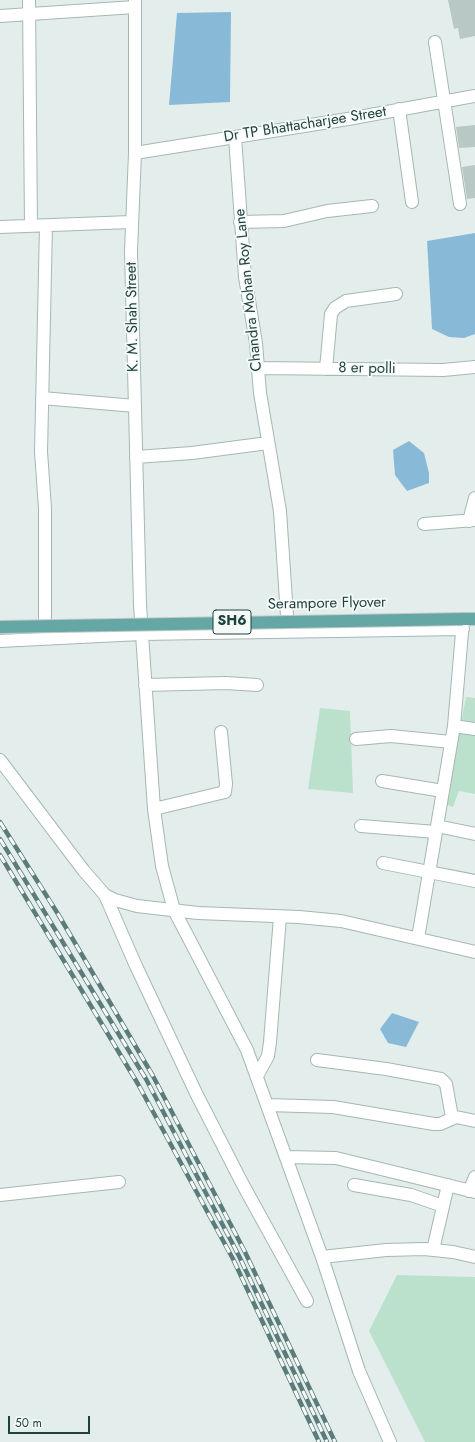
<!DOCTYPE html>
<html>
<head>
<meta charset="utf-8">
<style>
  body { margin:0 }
  #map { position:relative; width:475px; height:1442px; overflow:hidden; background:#e3eeec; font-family:Jost,sans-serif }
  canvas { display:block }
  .scale { position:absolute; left:8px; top:1416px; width:82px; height:18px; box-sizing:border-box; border:2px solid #21413f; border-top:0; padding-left:5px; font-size:12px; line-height:14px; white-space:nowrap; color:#21413f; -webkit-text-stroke:3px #f4faf8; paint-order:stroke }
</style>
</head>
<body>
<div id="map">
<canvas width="475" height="1442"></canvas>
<div class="scale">50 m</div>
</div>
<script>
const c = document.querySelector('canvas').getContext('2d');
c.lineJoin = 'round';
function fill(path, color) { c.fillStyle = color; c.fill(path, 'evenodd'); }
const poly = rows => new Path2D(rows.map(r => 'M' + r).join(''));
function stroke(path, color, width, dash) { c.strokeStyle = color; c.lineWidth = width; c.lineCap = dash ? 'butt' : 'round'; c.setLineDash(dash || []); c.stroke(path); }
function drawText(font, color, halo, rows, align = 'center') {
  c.font = font + ' Jost,sans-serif'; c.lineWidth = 3.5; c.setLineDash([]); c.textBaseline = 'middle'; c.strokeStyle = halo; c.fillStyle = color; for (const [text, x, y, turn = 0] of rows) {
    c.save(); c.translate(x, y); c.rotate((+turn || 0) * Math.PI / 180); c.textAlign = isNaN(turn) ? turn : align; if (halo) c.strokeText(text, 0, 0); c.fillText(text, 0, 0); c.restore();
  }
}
fill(poly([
  [466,697,475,698,475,794,459,791,453,807,445,804],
  [320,708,350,711,353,793,308,789],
  [397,1275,475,1277,475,1442,425,1442,369,1331]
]), '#bbe1cd');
fill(poly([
  [231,12,230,102,169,105,177,13],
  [475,233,475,334,464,338,449,337,432,329,427,241],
  [409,441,424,453,429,473,429,483,407,491,395,475,393,450],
  [392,1013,419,1022,406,1047,388,1043,380,1029]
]), '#88bad7');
fill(poly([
  [448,0,475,0,475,36,460,39,458,28,454,29],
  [475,125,475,147,459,148,456,127],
  [475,165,475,198,467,199,462,167]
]), '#b8c9c5');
const minor = poly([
  [29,0,31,226],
  [135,0,135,153,131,251,140,605,154,809,162,866,174,910,247,1050,322,1257,359,1371,390,1442],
  [0,16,135,7],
  [435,42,460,204],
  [399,109,412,202],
  [235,137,245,277,256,343,260,393,280,511,288,631],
  [135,153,348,119,475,96],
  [240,222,284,221,327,211,372,206],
  [0,227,131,222],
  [258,368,443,370,475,367],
  [326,369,331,314,335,308,346,301,396,294],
  [42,398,135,406],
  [136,457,192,453,268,443],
  [469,521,475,498],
  [424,524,475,520],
  [45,635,45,508,41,452,46,226],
  [0,641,141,634,463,629],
  [145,685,226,683,257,685],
  [454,726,475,729],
  [356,739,391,736,451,742],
  [382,781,443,791],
  [154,809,225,792,226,784,221,732],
  [361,826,436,832],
  [437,826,475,834],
  [383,863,475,881],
  [105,895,136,966,196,1093,242,1183,307,1301],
  [418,938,454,726,463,621],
  [317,1060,386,1069,441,1079,446,1084,452,1117],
  [257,1076,268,1056,270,1042,280,917],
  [268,1105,333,1107,434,1124,440,1124,456,1117,475,1121],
  [286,1157,336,1158,475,1192],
  [354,1185,411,1195,443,1206],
  [469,1191,475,1177],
  [0,1195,119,1182],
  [433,1250,448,1185],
  [322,1257,386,1250,424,1249,453,1252,475,1257]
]);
const tertiary = poly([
  [0,760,84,871,105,895,115,900,137,906,198,913,299,917,341,921,475,952]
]);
const primary = poly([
  [463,619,475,619]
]);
stroke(minor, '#a5b7b5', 14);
stroke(tertiary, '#a5b7b5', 14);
stroke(primary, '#c1cac9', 14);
stroke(minor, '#fff', 12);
stroke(tertiary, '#fff', 12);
stroke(primary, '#65a7a4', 12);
const rail = poly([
  [0,822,58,914,153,1076,245,1252,335,1442],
  [0,839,146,1079,239,1256,327,1442],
  [0,855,138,1084,233,1259,319,1442]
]);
stroke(rail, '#5c7c7b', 4.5);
stroke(rail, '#f4faf8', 3, [9]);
const primaryBridge = poly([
  [0,627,463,619]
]);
stroke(primaryBridge, '#c1cac9', 14, []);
stroke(primaryBridge, '#65a7a4', 12);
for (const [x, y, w] of [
  [232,622,38]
]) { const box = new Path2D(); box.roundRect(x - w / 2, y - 12, w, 24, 3); c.fillStyle = '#f4faf8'; c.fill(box); stroke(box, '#21413f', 1); }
drawText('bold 14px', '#21413f', null, [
  ["SH6",232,622]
]);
drawText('15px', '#21413f', '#f4faf8', [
  ["Dr TP Bhattacharjee Street",305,125,-9],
  ["Chandra Mohan Roy Lane",249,290,-96],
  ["K. M. Shah Street",133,317,-91],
  ["8 er polli",367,369,1],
  ["Serampore Flyover",327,604,-1]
]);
</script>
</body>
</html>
